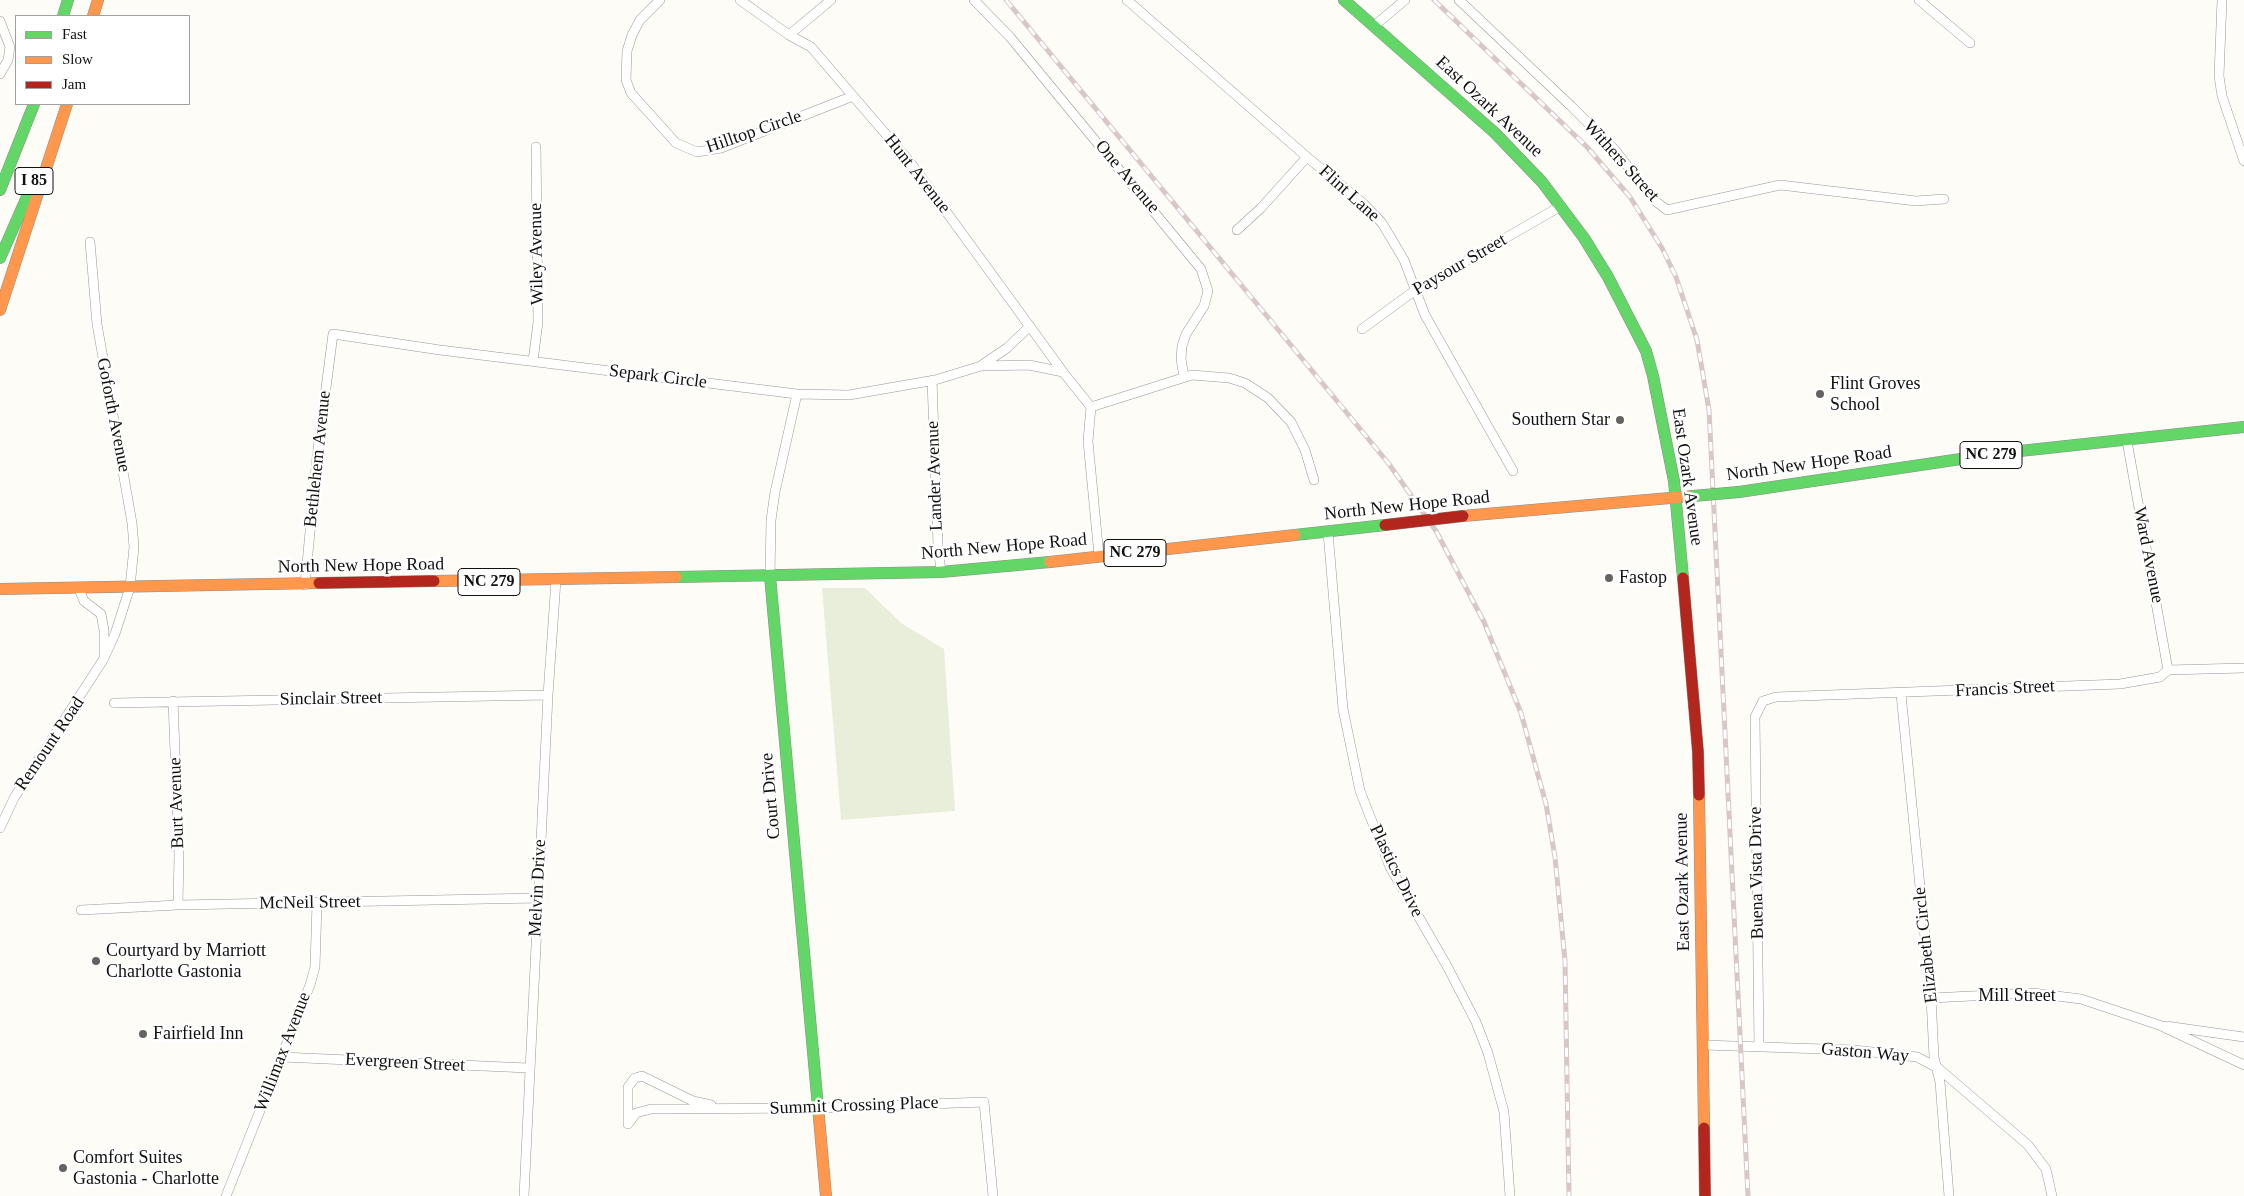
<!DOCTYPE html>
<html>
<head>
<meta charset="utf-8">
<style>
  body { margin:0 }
  #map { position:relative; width:2244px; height:1196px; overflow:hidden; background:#fdfcf7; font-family:"Times New Roman",serif }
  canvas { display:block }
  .legend { position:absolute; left:15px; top:15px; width:175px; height:90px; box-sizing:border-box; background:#fff; border:1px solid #a0a0a0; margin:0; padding:6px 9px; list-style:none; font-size:15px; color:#111 }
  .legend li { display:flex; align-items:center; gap:10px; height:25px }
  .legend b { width:25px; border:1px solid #a0a0a0 }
</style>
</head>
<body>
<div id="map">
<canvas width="2244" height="1196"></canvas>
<ul class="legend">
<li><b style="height:6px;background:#63d668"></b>Fast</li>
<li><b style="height:6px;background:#ff974d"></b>Slow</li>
<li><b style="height:6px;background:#b3261e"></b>Jam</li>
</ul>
</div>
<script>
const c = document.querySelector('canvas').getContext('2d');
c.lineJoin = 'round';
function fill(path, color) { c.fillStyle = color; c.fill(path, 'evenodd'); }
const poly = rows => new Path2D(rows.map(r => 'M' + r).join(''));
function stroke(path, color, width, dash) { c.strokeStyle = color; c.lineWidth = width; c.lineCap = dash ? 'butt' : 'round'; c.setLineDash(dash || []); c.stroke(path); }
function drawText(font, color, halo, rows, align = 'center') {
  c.font = font + ' "Times New Roman",serif'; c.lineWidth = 5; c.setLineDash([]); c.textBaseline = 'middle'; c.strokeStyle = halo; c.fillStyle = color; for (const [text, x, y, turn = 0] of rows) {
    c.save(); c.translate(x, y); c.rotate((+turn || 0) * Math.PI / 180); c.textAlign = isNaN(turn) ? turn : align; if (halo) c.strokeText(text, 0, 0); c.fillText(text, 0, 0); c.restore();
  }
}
fill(poly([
  [822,588,865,588,901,623,944,649,955,811,841,820]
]), '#e9eedb');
const street = poly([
  [660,0,640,20,632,35,627,51,626,80,631,93,676,143,697,152,721,148,853,96],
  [740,0,789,35,811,47,853,96,910,162,1063,372],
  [974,0,1010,37,1201,269,1208,291,1204,306,1186,334,1182,346,1181,359,1184,377],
  [1127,0,1307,157,1364,204,1382,223,1404,260,1425,315,1513,471],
  [1459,0,1571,106,1615,150,1654,200,1667,210,1780,185,1916,201,1944,199],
  [1919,0,1970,43],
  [2222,0,2219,76,2222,96,2244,161],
  [0,21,10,47,8,60,0,74],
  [1374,26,1405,0],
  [789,35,831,0],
  [1237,230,1261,208,1307,157],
  [1362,329,1417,289,1561,206],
  [533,361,538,322,536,147],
  [982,365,1007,348,1030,326],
  [932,380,938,545,941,572],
  [1091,407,1192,375,1229,378,1245,383,1268,398,1291,422,1305,450,1314,480],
  [1091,407,1088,441,1099,556],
  [2127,441,2168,670],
  [1328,532,1343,709,1360,791,1390,867,1447,966,1476,1022,1488,1053,1504,1112,1510,1196],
  [770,576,771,520,775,492,797,394],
  [305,585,317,457,333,334,440,350,797,394,849,395,935,380,981,366,1029,365,1063,372,1091,407],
  [78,587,84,601,101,614,104,630,104,655],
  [1901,694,1931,998,1934,1057,1940,1082,1949,1196],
  [173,701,179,855,178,905],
  [114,703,548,695],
  [0,828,14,798,103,660,115,634,130,587,134,547,132,523,97,324,90,242],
  [81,910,178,905,538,898],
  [1931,998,2032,993,2081,999,2159,1025,2244,1065],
  [2166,1026,2244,1037],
  [1703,1045,1854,1050,1917,1057,1938,1068,2028,1145,2046,1169,2052,1196],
  [1759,1047,1755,717,1763,701,1776,697,2120,684,2160,677,2168,670,2244,668],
  [282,1057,528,1068],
  [628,1124,636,1113,651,1109,819,1108,984,1102,993,1196],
  [628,1124,628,1087,635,1078,642,1076,693,1101,711,1105],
  [226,1196,310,985,315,967,317,903],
  [524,1196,548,695,556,580]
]);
const fast = poly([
  [1344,0,1495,133,1542,182,1584,238,1608,277,1646,351,1653,376,1674,481,1683,578],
  [63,16,68,0],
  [0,190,34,104],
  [0,258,34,181],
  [1739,492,2001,453,2244,427],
  [1295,535,1385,525],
  [770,576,819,1118],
  [676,577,941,572,1050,562]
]);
const slow = poly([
  [93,16,98,0],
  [0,310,67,104],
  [1463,516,1693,496],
  [1050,562,1295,535],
  [434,581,676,577],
  [0,589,319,583],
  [1699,795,1704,1128],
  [819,1118,826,1196]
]);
const jam = poly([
  [1683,578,1698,752,1699,795],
  [319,583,434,581],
  [1704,1128,1705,1196]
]);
stroke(street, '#979795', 10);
stroke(fast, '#8e8d8b', 12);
stroke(slow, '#8e8d8b', 12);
stroke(jam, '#8e8d8b', 12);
stroke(street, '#fffffe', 9);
stroke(fast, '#63d668', 11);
stroke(slow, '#ff974d', 11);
stroke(jam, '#b3261e', 11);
const rail = poly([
  [1006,0,1389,464,1436,531,1484,622,1521,713,1546,804,1555,857,1565,961,1569,1196],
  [1434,0,1587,147,1630,197,1662,248,1676,277,1697,340,1709,410,1748,1196]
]);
stroke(rail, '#d9c6c7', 5);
stroke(rail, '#fff', 3, [9]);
const fastBridge = poly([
  [1693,496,1739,492]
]);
const jamBridge = poly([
  [1385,525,1463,516]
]);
stroke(fastBridge, '#858482', 12, []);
stroke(jamBridge, '#858482', 12, []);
stroke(fastBridge, '#63d668', 11);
stroke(jamBridge, '#b3261e', 11);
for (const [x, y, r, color] of [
  [1820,394,5,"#646362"],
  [1620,420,5,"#646362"],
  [1609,578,5,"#646362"],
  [96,961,5,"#646362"],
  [143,1034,5,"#646362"],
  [63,1168,5,"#646362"]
]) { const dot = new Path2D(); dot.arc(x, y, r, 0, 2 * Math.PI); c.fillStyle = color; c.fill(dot); stroke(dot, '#fff', 2); }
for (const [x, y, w] of [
  [34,181,38],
  [1991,455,62],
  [1135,553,62],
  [489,582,62]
]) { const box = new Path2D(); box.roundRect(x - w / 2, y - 13.5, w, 27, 4); c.fillStyle = '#fff'; c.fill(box); stroke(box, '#111', 1); }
drawText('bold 16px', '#111', null, [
  ["I 85",34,181],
  ["NC 279",1991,455],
  ["NC 279",1135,553],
  ["NC 279",489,582]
]);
drawText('18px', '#111', '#fff', [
  ["East Ozark Avenue",1489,107,43],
  ["Hilltop Circle",754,132,-19],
  ["Withers Street",1621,161,48],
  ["Hunt Avenue",917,174,52],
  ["One Avenue",1127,177,50],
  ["Flint Lane",1349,194,42],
  ["Wiley Avenue",537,254,-91],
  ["Paysour Street",1460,265,-30],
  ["Separk Circle",658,377,7],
  ["Goforth Avenue",113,415,79],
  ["Bethlehem Avenue",318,459,-84],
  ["North New Hope Road",1809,464,-8],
  ["Lander Avenue",935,476,-92],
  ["East Ozark Avenue",1687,477,82],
  ["North New Hope Road",1407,506,-6],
  ["North New Hope Road",1004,547,-5],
  ["Ward Avenue",2148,555,79],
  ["North New Hope Road",361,566,-1],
  ["Francis Street",2005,689,-3],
  ["Sinclair Street",331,699,-1],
  ["Remount Road",50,744,-56],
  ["Court Drive",771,796,-95],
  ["Burt Avenue",177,803,-92],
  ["Plastics Drive",1396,871,64],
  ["Buena Vista Drive",1757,873,-91],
  ["East Ozark Avenue",1683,882,-91],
  ["Melvin Drive",538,888,-87],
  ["McNeil Street",310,903,-1],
  ["Elizabeth Circle",1926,945,-96],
  ["Mill Street",2017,996],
  ["Willimax Avenue",283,1052,-69],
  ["Gaston Way",1865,1053,5],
  ["Evergreen Street",405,1063,3],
  ["Summit Crossing Place",854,1106,-2]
]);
drawText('18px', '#111', '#fff', [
  ["Flint Groves",1830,384],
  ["School",1830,405],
  ["Southern Star",1610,420,"right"],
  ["Fastop",1619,578],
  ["Courtyard by Marriott",106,951],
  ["Charlotte Gastonia",106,972],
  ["Fairfield Inn",153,1034],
  ["Comfort Suites",73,1158],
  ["Gastonia - Charlotte",73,1179]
], 'left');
</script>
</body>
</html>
